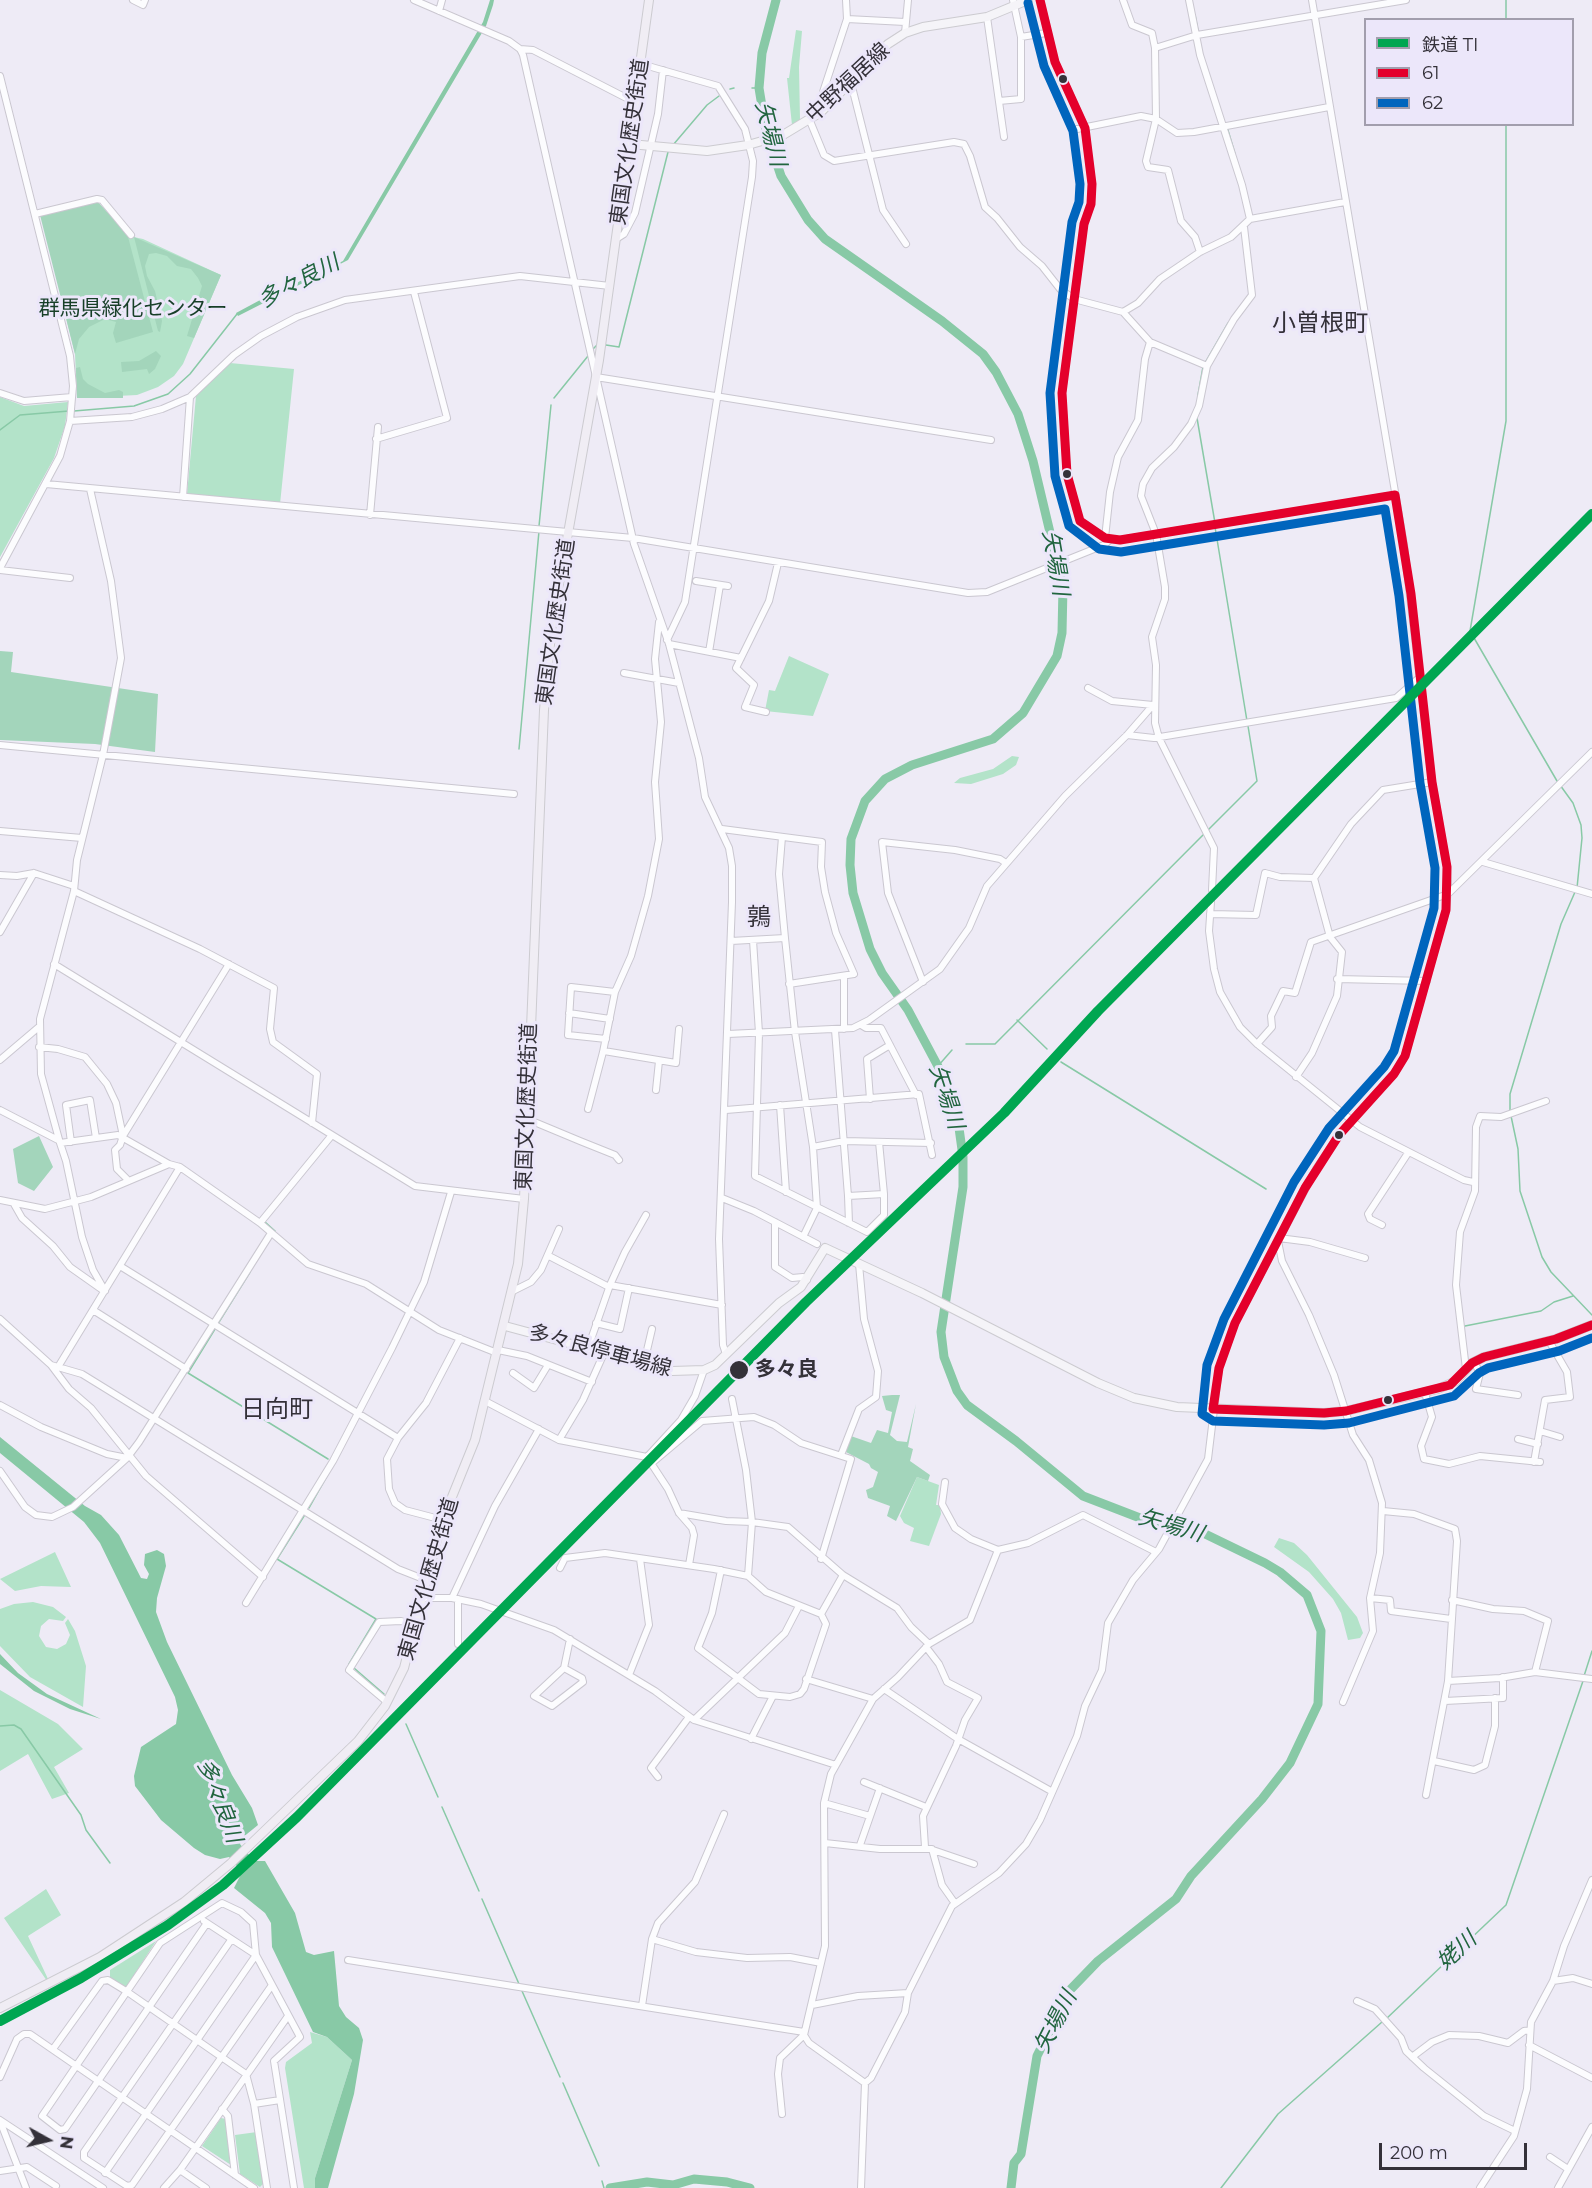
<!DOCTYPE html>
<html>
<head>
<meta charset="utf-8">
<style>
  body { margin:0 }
  #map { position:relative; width:1592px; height:2188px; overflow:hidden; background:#eeebf6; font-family:Montserrat,"Noto Sans JP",sans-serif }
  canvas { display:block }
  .legend { position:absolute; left:1364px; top:18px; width:210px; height:108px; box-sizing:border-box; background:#ece7fa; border:2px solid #a29ead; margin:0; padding:8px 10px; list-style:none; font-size:18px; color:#343139 }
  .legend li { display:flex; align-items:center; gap:12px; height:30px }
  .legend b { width:30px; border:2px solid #a29ead }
  .north { position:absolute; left:18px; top:2110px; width:60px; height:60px; -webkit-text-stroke:4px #ece7fa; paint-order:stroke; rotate:98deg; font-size:16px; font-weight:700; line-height:24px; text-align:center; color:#343139 }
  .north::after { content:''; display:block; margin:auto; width:21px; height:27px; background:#343139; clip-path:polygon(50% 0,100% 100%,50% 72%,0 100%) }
  .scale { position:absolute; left:1379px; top:2143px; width:148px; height:27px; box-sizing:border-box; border:3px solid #343139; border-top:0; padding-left:8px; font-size:18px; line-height:21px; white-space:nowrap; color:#343139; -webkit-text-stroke:4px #ece7fa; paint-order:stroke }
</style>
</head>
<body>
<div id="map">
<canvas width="1592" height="2188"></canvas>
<ul class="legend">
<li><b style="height:8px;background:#00a651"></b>鉄道 TI</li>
<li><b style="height:8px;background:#e4002b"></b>61</li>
<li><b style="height:8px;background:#0065bd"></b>62</li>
</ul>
<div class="north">N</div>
<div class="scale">200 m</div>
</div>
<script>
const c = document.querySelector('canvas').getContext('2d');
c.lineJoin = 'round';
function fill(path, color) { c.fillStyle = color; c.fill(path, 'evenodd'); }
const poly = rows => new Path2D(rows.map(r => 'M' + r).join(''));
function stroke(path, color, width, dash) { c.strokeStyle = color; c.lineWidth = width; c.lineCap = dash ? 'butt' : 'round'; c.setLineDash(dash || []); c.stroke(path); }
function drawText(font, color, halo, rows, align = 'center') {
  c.font = font + ' Montserrat,"Noto Sans JP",sans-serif'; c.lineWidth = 6; c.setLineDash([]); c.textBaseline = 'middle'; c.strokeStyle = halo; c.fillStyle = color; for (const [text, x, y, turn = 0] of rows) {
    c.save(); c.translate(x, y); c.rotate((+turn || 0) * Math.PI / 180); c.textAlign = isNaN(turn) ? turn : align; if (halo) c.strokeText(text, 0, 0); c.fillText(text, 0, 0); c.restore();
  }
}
fill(poly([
  [796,30,802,31,799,67,800,120,792,125,787,78,789,78],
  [129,236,143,239,221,275,183,364,174,376,158,387,137,395,77,398,75,354,60,293],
  [230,363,294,369,280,504,187,494,196,396],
  [0,397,24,406,68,402,65,426,54,458,0,557],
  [789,656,829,674,813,716,765,711,769,690,775,691],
  [1012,756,1019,757,1016,765,1003,774,971,784,954,783,960,778,993,769],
  [917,1477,939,1485,936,1505,940,1505,941,1514,929,1546,910,1541,914,1528,904,1523,900,1516],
  [1279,1538,1294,1543,1307,1555,1357,1617,1363,1633,1360,1638,1348,1640,1341,1613,1333,1599,1309,1572,1274,1547],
  [55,1552,71,1587,41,1586,15,1591,0,1579],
  [33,1602,53,1607,66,1617,63,1621,49,1619,41,1626,39,1636,46,1647,57,1649,66,1644,70,1635,65,1623,68,1619,75,1631,86,1666,83,1707,30,1677,0,1646,0,1609,14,1604],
  [0,1690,58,1724,83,1749,54,1767,69,1793,52,1799,28,1754,0,1771],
  [46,1889,61,1915,28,1936,48,1979,47,1981,4,1918],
  [156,1941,127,1986,124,1987,110,1978,110,1970],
  [310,2032,327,2037,352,2060,315,2178,315,2188,304,2188,285,2068,286,2062,312,2043],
  [221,2118,226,2119,231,2165,202,2146],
  [257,2132,264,2183,260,2187,240,2174,235,2135]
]), '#b3e3c9');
fill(poly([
  [97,201,127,233,153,332,116,343,113,333,116,322,105,319,89,327,79,339,75,354,40,215],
  [134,237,221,275,194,338,187,336,202,286,198,278,191,269,177,266,167,256,156,253,149,254,145,266,147,276,155,291,162,321,160,332,158,331],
  [156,351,161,356,155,369,149,374,147,369,122,372,121,362,139,361],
  [80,367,83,379,88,384,105,393,119,390,123,392,123,398,77,398,76,368],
  [0,651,13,652,11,672,158,694,155,752,95,744,0,740],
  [39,1136,53,1167,34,1191,18,1183,13,1149],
  [892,1395,900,1395,890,1435,897,1441,907,1442,916,1404,908,1447,913,1449,910,1461,930,1475,928,1481,917,1477,896,1521,887,1516,890,1506,868,1498,866,1490,873,1487,878,1472,871,1468,869,1464,844,1451,848,1435,871,1443,877,1430,888,1433,892,1412,886,1410,882,1396]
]), '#a3d5bb');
fill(poly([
  [490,0,494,0,493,5,486,26,348,260,238,316,236,313,262,299,343,261,483,22],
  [0,1437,85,1506,101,1515,119,1535,141,1578,147,1579,149,1574,144,1565,145,1554,157,1550,164,1554,166,1566,157,1598,156,1612,167,1642,232,1775,252,1808,258,1825,242,1838,240,1844,254,1861,265,1861,295,1913,306,1952,314,1955,334,1951,339,2006,346,2017,359,2028,363,2040,354,2094,328,2188,315,2188,315,2178,352,2060,327,2037,313,2032,272,1947,271,1923,265,1913,234,1888,242,1872,229,1857,220,1859,205,1855,194,1848,161,1820,135,1786,134,1776,141,1747,176,1724,178,1710,175,1697,100,1543,84,1522,0,1453],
  [0,1654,18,1673,47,1694,101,1719,70,1709,34,1691,0,1664]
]), '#88c9a6');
stroke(poly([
  [1195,15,1198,31],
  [1506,20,1506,0],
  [752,88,759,88],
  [730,89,734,88],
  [1506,124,1506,421,1470,631,1557,781],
  [1227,127,1235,154],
  [673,145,707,105,719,96],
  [606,345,619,347,668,152],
  [593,349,597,345],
  [1205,363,1228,323],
  [1198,395,1203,367],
  [554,398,588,356],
  [74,411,134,406,168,394,190,374,237,314],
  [1197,418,1215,523],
  [0,430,20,415,69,411],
  [539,526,551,405],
  [1215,527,1247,721],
  [519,749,539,531],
  [1560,785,1573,803,1581,825,1582,838,1577,888],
  [1207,831,1257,781,1248,726],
  [1017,1020,1047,1049],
  [966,1044,995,1044,1203,835],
  [1061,1062,1266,1189],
  [938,1066,952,1050],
  [1510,1111,1510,1094,1561,924,1575,892],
  [1511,1116,1518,1149,1520,1191,1542,1257,1551,1272,1592,1315],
  [265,1222,275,1231],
  [219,1322,250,1272],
  [1465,1326,1541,1311,1554,1302,1573,1296],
  [215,1329,188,1373,328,1459],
  [309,1508,327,1476],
  [304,1516,277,1559,376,1619,349,1664],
  [354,1668,384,1694],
  [1584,1676,1592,1651],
  [406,1724,438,1797],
  [0,1726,14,1725,21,1729,81,1815,86,1830,110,1863],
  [442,1807,479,1891],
  [482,1899,519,1984],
  [522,1991,560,2077],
  [1386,2019,1506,1905,1583,1681],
  [563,2083,599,2166],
  [602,2181,604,2188],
  [1221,2188,1278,2114,1382,2022]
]), '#88c9a6', 1.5);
stroke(poly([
  [776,0,762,53,759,88,766,131,781,176,808,220,825,239,942,321,983,354,996,372,1018,414,1033,461,1063,587,1062,633,1057,656,1023,713,993,739,912,765,885,779,865,801,851,839,850,865,853,893,870,949,882,973,908,1010,941,1072,959,1128,963,1157,963,1187,941,1332,944,1357,957,1391,967,1405,1016,1441,1083,1496,1140,1518,1201,1532,1265,1563,1280,1572,1307,1595,1321,1631,1318,1704,1290,1763,1262,1799,1191,1876,1176,1899,1098,1961,1070,1990,1037,2056,1021,2154,1014,2163,1011,2188],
  [610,2188,647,2182,673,2185,694,2179,727,2182,750,2188]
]), '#88c9a6', 9);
const minor = poly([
  [133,0,143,5,145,0],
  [414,0,509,41,520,49,523,55,634,544,669,644,699,758,705,797,729,848,732,866,732,902,719,1239,723,1345,726,1354],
  [1040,0,1055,62,1085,128,1092,184,1091,204,1084,224,1062,393,1067,474,1080,521,1105,538,1120,540,1395,495],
  [1123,0,1132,25,1152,33,1155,48,1156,119,1146,161,1148,167,1168,170,1181,221,1195,237,1200,252],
  [439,11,442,0],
  [987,17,1004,137],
  [847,19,905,22],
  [905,33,908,0],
  [1021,37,1046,33],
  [1155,48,1197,35,1406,0],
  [520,49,533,50,636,103],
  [641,64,718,86,745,129,753,161,752,177,685,602,667,640],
  [0,76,70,356,73,386,70,421,60,456,0,568],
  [851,83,883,210,906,244],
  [999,101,1021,99,1021,37,1013,0],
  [821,112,823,92,847,19,846,0],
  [810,121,824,155,834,161,954,142,964,144,970,156,985,207,997,218,1020,247,1042,266,1060,289,1074,299,1123,312,1150,342,1207,366],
  [1077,129,1141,116,1156,119,1177,133,1194,132,1329,107],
  [35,214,97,199,102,200,131,235],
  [1250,219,1345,202],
  [616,239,624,234,635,213,658,114,663,70],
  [1123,312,1138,303,1160,279,1200,252,1231,237,1250,219,1242,185,1200,55,1189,0],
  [596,377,991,440],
  [0,393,24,401,72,397],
  [70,421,132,417,162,409,190,397,234,355,261,336,297,317,345,300,520,276,610,286],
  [376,439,447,418,414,292],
  [46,484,633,538,968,593,987,592,1104,545,1111,539],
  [90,489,111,581,121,658,103,755,77,860,74,891,40,1019,41,1074,60,1143,118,1135,169,1164],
  [183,497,190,397],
  [370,515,378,427],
  [1105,538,1110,492,1118,457,1138,420,1145,359,1150,342],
  [0,570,70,578],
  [696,581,728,586],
  [669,644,741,658],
  [709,652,720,585],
  [624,673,679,683],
  [1088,688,1112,701,1153,705],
  [766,712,745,707,754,685,736,668,769,601,778,563],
  [1127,735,1154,738,1396,698,1420,677],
  [0,745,514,794],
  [722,829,822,842,821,867,825,892,836,933,854,974,789,984],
  [0,831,82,838],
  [782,837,779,874,785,938,795,1032,813,1147,817,1208,803,1237],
  [1483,862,1592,894],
  [0,875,17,876,34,873,74,886],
  [1314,878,1351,824,1383,790,1432,782],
  [1212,890,1214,848,1159,738,1155,723,1156,665,1152,637,1165,599,1165,587,1156,534,1141,496,1143,484,1152,468,1174,447,1191,424,1199,406,1207,366,1234,319,1252,295,1244,227],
  [74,891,200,949,274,988,270,1029,273,1042,317,1074,312,1123],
  [1211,902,1209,931,1214,969,1220,992,1240,1027,1257,1044,1360,1127,1464,1180,1473,1182],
  [1210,914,1256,915,1265,873,1280,877,1314,878,1330,937,1342,952,1337,996,1312,1053,1296,1077],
  [0,932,34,873],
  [753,940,759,1033,755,1176,867,1232,884,1215,884,1194],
  [731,941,785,938],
  [54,964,415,1186,524,1199],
  [1337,979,1427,981],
  [923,982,888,893,882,842,955,850,1000,859,1006,863],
  [569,1013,610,1019],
  [861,1025,866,1028,881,1028,916,1095],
  [844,1029,844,977],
  [835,1030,848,1196,884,1194,879,1142],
  [728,1034,853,1028,869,1020,940,969,969,928,987,886,1065,796,1127,735,1153,705],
  [606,1039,568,1035,571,987,615,992],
  [1257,1044,1272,1027,1271,1016,1283,991,1295,993,1311,942,1448,894,1592,752],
  [39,1047,58,1049,85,1057,107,1084,116,1103,123,1136],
  [604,1051,676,1063,679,1029],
  [0,1060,40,1026],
  [656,1090,659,1061],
  [870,1099,867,1059,890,1045],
  [780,1105,786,1192],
  [588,1109,603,1052,615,992,631,956,648,896,659,839,655,782,661,722,655,659,659,622],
  [0,1110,58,1140],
  [726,1110,919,1094,932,1155],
  [527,1122,532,1121,580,1141,615,1155,619,1160],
  [71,1142,66,1105,90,1100,96,1138],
  [60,1143,66,1161,82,1237,93,1270,105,1291],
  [813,1147,844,1141,931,1143],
  [129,1181,117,1169,115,1150,120,1145,123,1136,229,964],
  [848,1196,849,1223],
  [722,1198,754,1211,817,1244],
  [0,1200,45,1209,91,1197,169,1164,180,1167,260,1223,308,1264,366,1284,439,1330,497,1353],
  [14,1204,22,1218,53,1246,70,1267,104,1291],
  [775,1222,775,1267,792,1278,803,1277,807,1280],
  [260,1223,332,1135],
  [1382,1225,1370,1219,1368,1214,1408,1153],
  [1279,1238,1310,1242,1365,1258],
  [1278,1241,1282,1261,1309,1315,1334,1375,1353,1435,1369,1460,1382,1503,1380,1553,1370,1598,1373,1631,1343,1702],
  [549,1256,609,1287],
  [120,1266,398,1438],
  [610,1285,722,1305],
  [513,1291,531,1282,541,1270,559,1229],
  [93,1310,186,1369],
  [0,1319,51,1365,82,1374,398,1569,426,1580],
  [596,1323,620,1329,629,1288],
  [588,1348,610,1285,625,1252,646,1215],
  [498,1350,527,1356,592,1382],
  [1474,1362,1480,1373,1476,1389,1518,1395],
  [644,1363,652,1329],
  [51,1365,69,1389,91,1408,146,1476,263,1577],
  [58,1367,180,1167],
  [1466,1369,1456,1285,1460,1232,1475,1191,1476,1127,1480,1116,1501,1117,1546,1101],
  [513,1373,534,1388,548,1365],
  [1425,1393,1432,1417,1421,1446,1424,1459,1449,1464,1480,1456,1540,1462],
  [732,1399,746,1470,752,1522,748,1576],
  [485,1401,559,1440,647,1457,668,1489,679,1513,692,1528,694,1535,689,1565],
  [0,1405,41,1427,107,1454,127,1458],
  [1540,1431,1560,1437],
  [1518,1439,1538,1444],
  [559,1440,583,1400,604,1353],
  [841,1455,859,1409,876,1397,878,1371,864,1319,859,1264],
  [647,1457,681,1420,695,1396,704,1370],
  [1534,1462,1545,1400,1570,1397,1567,1372,1549,1341],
  [652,1463,702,1421,754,1417,774,1425,801,1443,851,1459,821,1559],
  [0,1471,25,1507,36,1515,52,1517,73,1507,127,1458,139,1442,271,1233],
  [945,1482,942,1504,955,1528,971,1539,998,1550],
  [1383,1511,1414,1514,1455,1529,1457,1541,1448,1681,1426,1795],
  [679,1513,726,1521,752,1522,788,1527,843,1575,897,1608,911,1627,929,1644],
  [443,1520,405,1510,395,1503,389,1489,387,1459,398,1438,426,1403,460,1338],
  [560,1568,565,1558,605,1553,714,1569,748,1576,766,1592,821,1614,843,1575],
  [721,1570,712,1613,698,1648,759,1694,790,1697,800,1694,804,1689,826,1624,821,1614],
  [422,1598,452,1598,481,1604,554,1630,655,1691,694,1720,836,1765],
  [452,1598,495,1506,539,1429],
  [1370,1598,1390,1600,1391,1611,1451,1619],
  [458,1599,458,1644],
  [1452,1600,1493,1609,1524,1611,1548,1621,1535,1672],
  [246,1603,333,1461,392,1348,424,1282,451,1192],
  [564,1668,582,1678,583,1682,552,1706,534,1696,564,1668,570,1639],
  [629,1675,649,1625,640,1559],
  [806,1679,873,1699],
  [1448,1681,1500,1678,1535,1672,1592,1679],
  [884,1689,958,1739,1051,1791],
  [1445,1701,1503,1698,1503,1677],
  [387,1702,349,1670,379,1622,401,1621,416,1625],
  [694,1720,785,1633,799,1606],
  [751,1739,773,1696],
  [1434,1761,1474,1770,1485,1765,1495,1726,1495,1698],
  [658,1777,651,1768,689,1717],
  [864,1782,926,1807],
  [824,1803,870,1816],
  [825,1843,880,1849,932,1849,942,1885,954,1902],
  [860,1845,880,1788],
  [925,1847,923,1816,956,1746,965,1720,978,1698,947,1682,939,1664,926,1647],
  [933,1850,974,1864],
  [207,1923,65,2129,60,2130,42,2116,160,1943,222,1903,241,1912,253,1923,256,1955,300,2037,274,2061,294,2188],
  [652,1939,696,1952,747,1958,790,1957,821,1963],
  [231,1940,84,2152,84,2158,127,2186,132,2185,272,1985],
  [348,1960,804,2032],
  [1553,1981,1573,1978,1592,1984],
  [1357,2001,1375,2009,1401,2038,1406,2051,1424,2068,1484,2116,1515,2131],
  [812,2005,858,1996,908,1993],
  [642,2006,652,1939,658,1923,695,1882,724,1814],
  [1529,2045,1592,2078],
  [53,2049,102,1981,108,1980,126,1991,246,2074,254,2104,267,2188],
  [1412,2057,1432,2042,1449,2035,1479,2036,1508,2043,1524,2031,1530,2030],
  [0,2077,17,2039,24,2034,30,2034,254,2188],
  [865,2083,871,2078,905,2012,908,1993,952,1906,999,1873,1026,1844,1040,1820,1077,1736,1085,1706,1102,1670,1108,1623,1133,1580,1159,1549,1208,1459,1219,1368,1235,1323,1316,1169,1339,1135,1394,1074,1405,1056,1446,910,1448,887,1447,867,1432,782,1404,545,1312,0],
  [254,2104,280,2100],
  [222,2109,228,2116,235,2175],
  [782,2114,778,2074,780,2058,804,2035],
  [0,2120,103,2188],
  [0,2121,26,2188],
  [1550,2157,1568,2169],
  [180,2170,206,2188],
  [0,2171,27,2167,56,2186],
  [105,2173,256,1955,204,1921],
  [164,2188,180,2170,288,2016],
  [861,2188,865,2083,809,2043,804,2035,825,1946,824,1803,831,1774,873,1699,898,1677,929,1644,970,1620,998,1550,1028,1543,1083,1515,1156,1552],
  [1480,2188,1514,2136,1527,2089,1531,2022,1553,1981,1564,1946,1592,1880],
  [1558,2188,1592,2127]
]);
const major = poly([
  [630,144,707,151,748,145,783,135,821,112,888,44,905,33,923,27,987,17,1028,0],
  [505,1326,672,1371,704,1370,715,1365,779,1303,801,1287,825,1248,922,1293,1098,1383,1134,1398,1177,1407,1324,1413,1346,1411,1438,1389,1456,1381,1472,1363,1484,1357,1556,1339,1592,1325]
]);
const highway = poly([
  [0,2008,100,1957,184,1902,231,1863,358,1741,385,1706,404,1668,441,1524,475,1440,518,1264,524,1199,544,710,552,623,599,360,649,0]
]);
stroke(minor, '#cac7d0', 8);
stroke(major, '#cccbd0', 10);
stroke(highway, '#cccbd0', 10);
stroke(minor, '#fcfcfe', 6);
stroke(major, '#f5f4f8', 8);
stroke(highway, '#f0edf4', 8);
stroke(poly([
  [1040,0,1055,62,1085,128,1092,184,1091,204,1084,224,1062,393,1067,474,1080,521,1105,538,1120,540,1395,495,1411,594,1432,782,1447,867,1446,910,1405,1056,1394,1074,1339,1135,1305,1188,1235,1323,1219,1368,1213,1409,1324,1413,1346,1411,1450,1385,1472,1363,1484,1357,1556,1339,1592,1325]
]), '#e4002b', 9);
stroke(poly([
  [1028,3,1044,66,1073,131,1080,184,1079,202,1072,222,1050,393,1055,476,1069,526,1099,549,1121,552,1385,509,1399,596,1420,783,1435,868,1434,908,1394,1051,1384,1067,1329,1128,1294,1182,1224,1319,1207,1365,1202,1414,1213,1421,1324,1425,1349,1423,1454,1396,1479,1373,1488,1368,1559,1351,1592,1338]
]), '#0065bd', 9);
stroke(poly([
  [0,2021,81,1978,168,1925,223,1885,297,1817,806,1302,1004,1113,1098,1011,1592,514]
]), '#00a651', 10);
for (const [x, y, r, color] of [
  [1063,79,5,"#343139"],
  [1067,474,5,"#343139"],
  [1339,1135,5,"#343139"],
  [739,1370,10,"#343139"],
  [1388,1400,5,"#343139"]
]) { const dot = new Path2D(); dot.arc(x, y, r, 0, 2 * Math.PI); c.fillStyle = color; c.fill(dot); stroke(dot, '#ece7fa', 2); }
drawText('21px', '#343139', '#ece7fa', [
  ["中野福居線",848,83,-43],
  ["東国文化歴史街道",630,142,-82],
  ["東国文化歴史街道",556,622,-82],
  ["東国文化歴史街道",527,1107,-88],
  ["多々良停車場線",600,1351,15],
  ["東国文化歴史街道",429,1579,-74]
]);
drawText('21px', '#173f28', '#ece7fa', [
  ["群馬県緑化センター",133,309]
]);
drawText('bold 21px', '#343139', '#ece7fa', [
  ["多々良",755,1370]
], 'left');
drawText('italic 22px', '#21653f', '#ece7fa', [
  ["矢場川",770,134,76],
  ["多々良川",299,282,-28],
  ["矢場川",1055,563,80],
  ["矢場川",946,1097,72],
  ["矢場川",1171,1526,16],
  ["多々良川",219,1801,69],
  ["姥川",1457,1951,-42],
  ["矢場川",1056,2022,-63]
]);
drawText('24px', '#343139', '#ece7fa', [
  ["小曽根町",1320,324],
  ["鶉",759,918],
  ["日向町",277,1410]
]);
</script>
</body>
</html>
